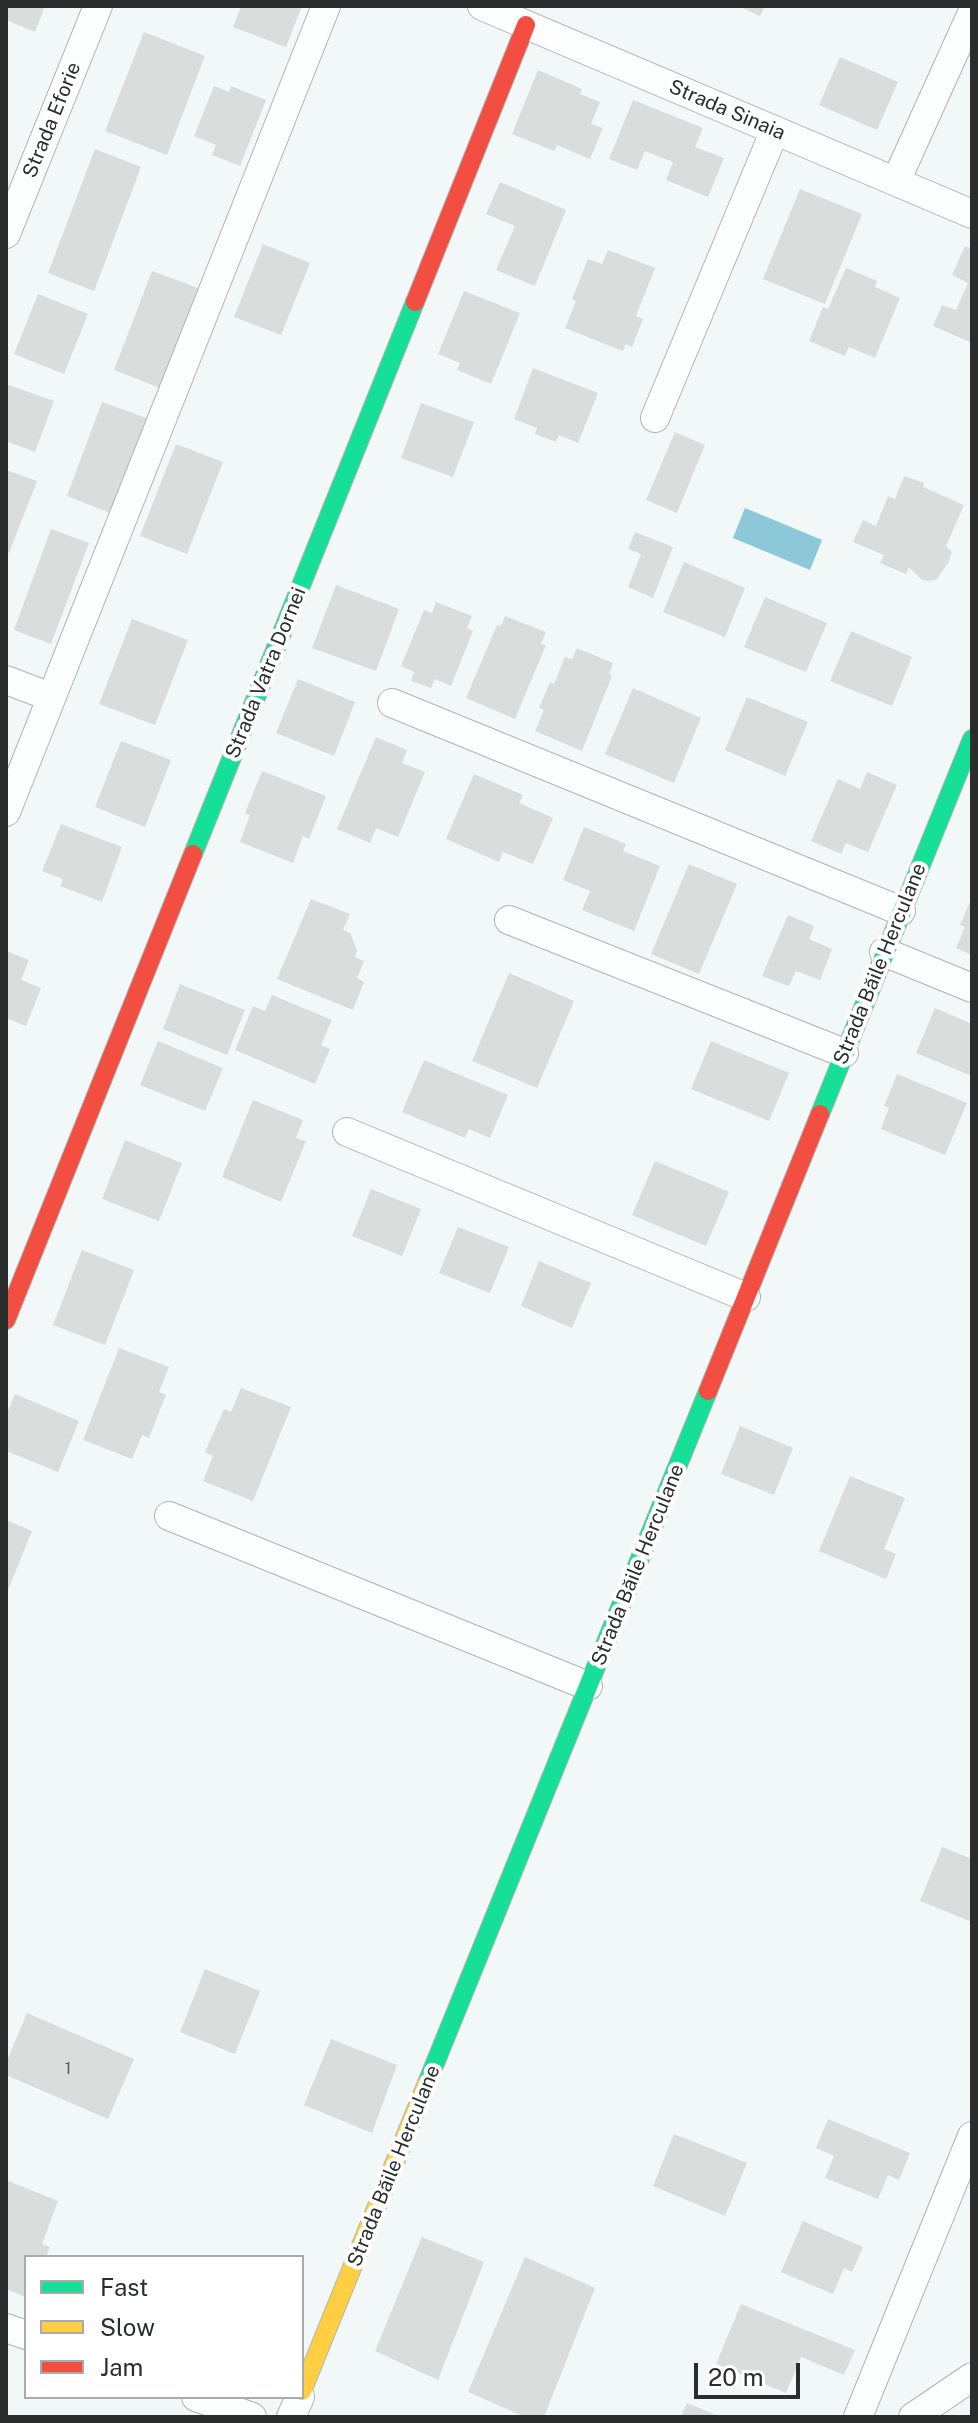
<!DOCTYPE html>
<html>
<head>
<meta charset="utf-8">
<style>
  body { margin:0 }
  #map { position:relative; width:978px; height:2423px; overflow:hidden; background:#f1f8f7; font-family:"Public Sans",sans-serif }
  canvas { display:block }
  .frame { position:absolute; inset:0; border:8px solid #292e2c; pointer-events:none }
  .legend { position:absolute; left:24px; top:2255px; width:280px; height:144px; box-sizing:border-box; background:#fff; border:2px solid #a9abab; margin:0; padding:10px 14px; list-style:none; font-size:24px; color:#292e2c }
  .legend li { display:flex; align-items:center; gap:16px; height:40px }
  .legend b { width:40px; border:2px solid #a9abab }
  .scale { position:absolute; left:694px; top:2363px; width:106px; height:36px; box-sizing:border-box; border:4px solid #292e2c; border-top:0; padding-left:10px; font-size:24px; line-height:28px; white-space:nowrap; color:#292e2c; -webkit-text-stroke:6px #fff; paint-order:stroke }
</style>
</head>
<body>
<div id="map">
<canvas width="978" height="2423"></canvas>
<div class="frame"></div>
<ul class="legend">
<li><b style="height:10px;background:#16e098"></b>Fast</li>
<li><b style="height:10px;background:#ffcf43"></b>Slow</li>
<li><b style="height:10px;background:#f24e42"></b>Jam</li>
</ul>
<div class="scale">20 m</div>
</div>
<script>
const c = document.querySelector('canvas').getContext('2d');
c.lineJoin = 'round';
function fill(path, color) { c.fillStyle = color; c.fill(path, 'evenodd'); }
const poly = rows => new Path2D(rows.map(r => 'M' + r).join(''));
function stroke(path, color, width, dash) { c.strokeStyle = color; c.lineWidth = width; c.lineCap = dash ? 'butt' : 'round'; c.setLineDash(dash || []); c.stroke(path); }
function drawText(font, color, halo, rows, align = 'center') {
  c.font = font + ' "Public Sans",sans-serif'; c.lineWidth = 8; c.setLineDash([]); c.textBaseline = 'middle'; c.strokeStyle = halo; c.fillStyle = color; for (const [text, x, y, turn = 0] of rows) {
    c.save(); c.translate(x, y); c.rotate((+turn || 0) * Math.PI / 180); c.textAlign = isNaN(turn) ? turn : align; if (halo) c.strokeText(text, 0, 0); c.fillText(text, 0, 0); c.restore();
  }
}
fill(poly([
  [745,508,822,540,810,570,733,538]
]), '#8cc8d7');
fill(poly([
  [6,6,45,6,35,32,6,20],
  [241,6,302,6,286,47,233,27],
  [738,6,765,6,760,16],
  [144,32,205,56,167,155,105,131],
  [840,57,898,82,877,130,819,105],
  [538,70,582,89,580,94,600,102,591,124,603,128,590,159,557,145,554,151,512,134],
  [214,86,229,92,231,86,266,100,240,166,212,155,216,145,194,136],
  [633,100,703,128,695,147,724,158,708,197,666,180,673,162,645,151,637,170,609,159],
  [95,149,141,167,94,291,48,273],
  [500,182,566,210,535,286,496,270,515,226,486,214],
  [800,189,862,214,825,304,763,279],
  [263,244,310,263,281,335,234,317],
  [965,246,972,249,972,343,933,326,942,305,956,310,968,283,952,275],
  [608,250,655,268,636,316,643,319,632,347,626,344,623,351,565,328,576,301,572,299,588,259,602,264],
  [846,268,877,281,875,287,900,298,875,358,849,347,845,356,809,341,823,307,828,309],
  [152,271,198,288,160,388,114,370],
  [464,291,520,313,491,384,457,370,460,363,438,354],
  [38,294,88,314,64,374,14,354],
  [533,368,598,393,578,443,559,435,556,442,535,434,537,428,514,419],
  [6,384,54,401,35,452,6,441],
  [102,402,149,419,113,514,67,496],
  [421,403,474,422,453,477,401,458],
  [675,432,705,445,677,513,646,500],
  [176,444,223,462,187,554,140,536],
  [6,470,37,481,9,553,6,552],
  [904,476,924,483,923,487,964,505,946,546,952,552,948,563,936,580,929,581,922,580,909,567,906,574,880,563,884,555,853,542,863,520,876,526,888,496,895,499],
  [51,529,89,543,51,644,14,630],
  [635,532,673,547,653,598,628,587,641,554,628,549],
  [684,562,745,588,725,637,663,612],
  [336,585,399,609,376,671,312,648],
  [765,597,827,623,806,672,744,647],
  [436,602,472,616,467,628,473,631,451,686,435,679,431,688,411,681,414,672,401,666,424,610,432,613],
  [505,616,546,632,541,644,546,645,515,719,466,698,497,625,501,626],
  [132,619,188,640,155,725,99,704],
  [851,631,912,657,892,706,830,681],
  [577,648,613,663,609,674,612,676,582,751,535,731,544,710,539,708,550,682,554,684,565,657,572,659],
  [298,679,355,702,334,756,276,733],
  [633,688,701,718,674,783,605,754],
  [747,697,808,722,785,776,725,750],
  [376,737,407,750,402,763,425,772,398,837,376,828,370,843,337,829],
  [121,741,171,760,145,827,95,807],
  [262,771,326,796,309,839,303,836,293,863,240,842,250,815,245,813],
  [867,772,897,785,868,852,846,843,841,854,811,841,838,779,860,789],
  [474,774,523,795,519,803,553,818,533,864,503,852,499,862,446,839],
  [61,824,122,847,102,902,60,886,63,879,42,871],
  [584,827,626,844,623,851,660,866,634,931,582,910,590,891,563,880],
  [689,864,737,884,699,974,651,954],
  [972,897,972,955,956,948,965,927,960,925],
  [311,899,350,914,343,930,350,933,357,950,355,957,364,961,357,978,364,982,353,1010,277,979],
  [788,915,814,926,809,939,832,949,820,980,796,971,789,986,762,976],
  [6,951,29,960,21,980,41,988,26,1026,6,1018],
  [509,973,574,1001,537,1088,472,1061],
  [180,984,245,1010,227,1055,163,1029],
  [272,995,332,1020,321,1045,330,1049,315,1084,235,1050,253,1006,265,1011],
  [935,1008,972,1024,972,1076,916,1053],
  [158,1041,223,1068,205,1111,140,1085],
  [711,1041,789,1073,769,1121,691,1089],
  [424,1060,508,1095,490,1138,469,1129,465,1138,402,1112],
  [897,1074,967,1103,945,1155,881,1129,889,1108,884,1106],
  [253,1100,303,1120,296,1138,306,1141,281,1202,222,1177],
  [125,1140,182,1163,159,1221,102,1199],
  [655,1161,729,1192,706,1246,632,1215],
  [371,1189,421,1209,402,1256,352,1236],
  [458,1227,509,1247,490,1293,439,1273],
  [82,1250,134,1270,105,1345,53,1325],
  [539,1261,591,1283,572,1328,521,1306],
  [119,1348,169,1367,159,1392,166,1395,149,1438,142,1435,132,1459,83,1440],
  [241,1388,291,1407,253,1501,203,1481,213,1456,205,1452,224,1409,231,1412],
  [15,1394,79,1421,58,1472,6,1451,6,1415],
  [740,1426,793,1448,774,1495,721,1474],
  [850,1476,905,1498,884,1549,896,1554,886,1579,819,1551],
  [6,1520,32,1531,6,1595],
  [942,1847,972,1859,972,1922,920,1901],
  [205,1969,260,1991,235,2054,180,2032],
  [27,2013,134,2059,108,2119,6,2075,6,2063],
  [331,2039,397,2065,372,2133,304,2105],
  [828,2119,910,2153,899,2180,888,2175,878,2199,825,2178,834,2156,816,2148],
  [674,2134,747,2163,725,2216,653,2186],
  [6,2180,58,2201,42,2244,50,2247,46,2257,26,2257,26,2297,6,2289],
  [803,2221,863,2247,852,2272,844,2268,833,2294,781,2272],
  [422,2237,484,2262,438,2380,375,2351],
  [525,2257,595,2288,544,2417,525,2417,468,2392],
  [741,2304,855,2350,844,2375,801,2357,786,2393,716,2364],
  [687,2403,721,2417,681,2417]
]), '#d9dedc');
const street = poly([
  [482,6,972,214],
  [896,181,972,13],
  [6,234,98,6],
  [655,418,775,130],
  [6,680,51,697],
  [392,703,901,911],
  [6,812,326,6],
  [509,920,844,1053],
  [884,952,972,988],
  [347,1132,746,1297],
  [169,1516,588,1686],
  [6,2328,26,2335],
  [196,2397,252,2417],
  [291,2417,300,2397],
  [858,2417,972,2136],
  [913,2417,972,2377]
]);
const fast = poly([
  [193,854,415,302],
  [820,1114,972,739],
  [427,2083,708,1391]
]);
const slow = poly([
  [302,2391,427,2083]
]);
const jam = poly([
  [415,302,526,25],
  [6,1320,193,854],
  [708,1391,820,1114]
]);
stroke(street, '#afb4b3', 30);
stroke(fast, '#afb4b3', 20);
stroke(slow, '#afb4b3', 20);
stroke(jam, '#afb4b3', 20);
stroke(street, '#fdfefe', 28);
stroke(fast, '#16e098', 18);
stroke(slow, '#ffcf43', 18);
stroke(jam, '#f24e42', 18);
drawText('16px', '#565b59', null, [
  ["1",68,2069]
]);
drawText('20px', '#292e2c', '#fff', [
  ["Strada Sinaia",727,110,23],
  ["Strada Eforie",52,120,-68],
  ["Strada Vatra Dornei",266,673,-68],
  ["Strada Băile Herculane",880,964,-68],
  ["Strada Băile Herculane",638,1565,-68],
  ["Strada Băile Herculane",394,2166,-68]
]);
</script>
</body>
</html>
